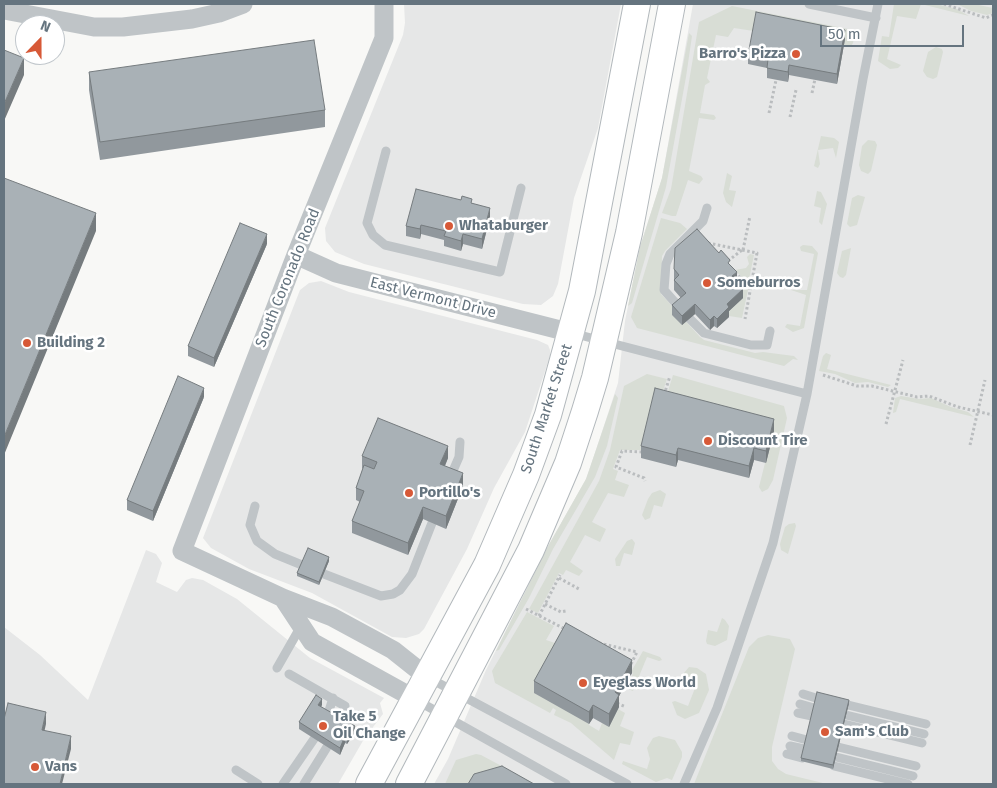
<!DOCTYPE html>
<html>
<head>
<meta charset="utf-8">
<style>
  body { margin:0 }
  #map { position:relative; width:997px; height:788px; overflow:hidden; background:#f8f8f6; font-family:"Fira Sans",sans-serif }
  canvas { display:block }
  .frame { position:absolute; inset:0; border:5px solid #65747f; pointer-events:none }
  .north { position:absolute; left:15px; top:15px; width:50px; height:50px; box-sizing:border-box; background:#fff; border:1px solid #c1c7cc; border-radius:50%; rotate:22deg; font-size:14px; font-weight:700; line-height:20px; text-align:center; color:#65747f }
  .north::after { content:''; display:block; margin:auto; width:18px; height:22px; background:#d75937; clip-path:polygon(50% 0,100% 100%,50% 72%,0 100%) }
  .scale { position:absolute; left:820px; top:25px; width:144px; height:22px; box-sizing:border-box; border:2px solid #65747f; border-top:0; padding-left:6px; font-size:15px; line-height:18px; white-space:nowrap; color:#65747f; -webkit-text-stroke:4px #fff; paint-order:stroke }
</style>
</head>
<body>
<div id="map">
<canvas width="997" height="788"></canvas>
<div class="frame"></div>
<div class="north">N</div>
<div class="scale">50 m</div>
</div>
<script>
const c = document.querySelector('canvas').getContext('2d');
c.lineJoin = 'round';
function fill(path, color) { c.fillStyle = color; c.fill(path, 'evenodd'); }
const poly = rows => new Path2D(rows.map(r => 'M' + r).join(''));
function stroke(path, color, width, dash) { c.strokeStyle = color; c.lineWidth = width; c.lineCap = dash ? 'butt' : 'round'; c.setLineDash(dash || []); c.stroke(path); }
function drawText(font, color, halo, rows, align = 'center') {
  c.font = font + ' "Fira Sans",sans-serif'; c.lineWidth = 5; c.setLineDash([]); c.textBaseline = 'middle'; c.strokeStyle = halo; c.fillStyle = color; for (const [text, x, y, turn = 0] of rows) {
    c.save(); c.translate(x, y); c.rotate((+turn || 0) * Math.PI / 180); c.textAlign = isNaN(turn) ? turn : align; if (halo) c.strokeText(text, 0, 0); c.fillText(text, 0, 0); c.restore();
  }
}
fill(poly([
  [404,4,621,4,598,128,574,198,558,284,553,296,541,305,523,304,364,264,335,252,326,241,325,228,403,35,405,23],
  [693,4,993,4,993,784,434,784,448,759,486,670,547,548,586,479,592,462,618,383,625,321,640,247,662,178],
  [321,281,349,292,537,340,548,345,550,350,550,356,525,432,494,488,467,549,424,629,419,634,406,638,392,637,312,593,249,569,211,548,203,538,300,290,309,283],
  [146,550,156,554,162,563,156,582,177,592,186,580,192,578,203,580,237,599,310,658,384,698,380,703,383,714,364,739,338,784,4,784,4,627,40,655,88,700]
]), '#e6e7e7');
fill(poly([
  [894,4,936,4,957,9,969,16,921,4,916,19,897,16,887,59,901,65,898,68,890,69,878,61,882,36,889,37],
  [957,4,974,4,993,8,993,13,987,15,971,11],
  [732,6,848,29,854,38,853,43,851,46,734,28,728,37,716,35,707,78,710,82,705,85,700,113,714,115,716,118,714,120,699,118,689,171,701,176,703,179,699,184,688,180,676,216,672,216,662,213,671,189,699,22],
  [689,33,692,36,686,77,666,187,632,303,628,306,640,247,662,178],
  [936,47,942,49,943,52,937,77,933,79,927,77,923,71,928,52],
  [821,136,834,138,839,142,836,158,833,148,818,150,820,164,818,168,814,166],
  [868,140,875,141,877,145,871,171,868,174,861,171,859,165,862,146],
  [727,173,732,176,729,190,736,191,732,207,726,202,723,193],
  [817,191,821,192,827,204,822,225,819,222,821,208,814,206],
  [858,195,865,197,857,225,850,227,847,224,852,198],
  [661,218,680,223,687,229,665,251,662,256,661,294,700,337,704,340,755,353,763,352,794,356,798,360,793,359,784,366,637,328,631,317],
  [803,245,812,246,818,253,804,328,793,332,785,327,787,324,800,326,806,295,791,290,807,290,814,254,801,251,800,247],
  [851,248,846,275,843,278,840,277,837,273,842,251],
  [750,254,754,255,748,284,735,270,746,268,749,264,747,257],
  [731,272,748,290,742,318,729,316,727,314],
  [826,353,831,355,827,369,891,385,888,387,868,382,855,383,835,374,819,371,823,356],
  [647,374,667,379,643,450,620,450,613,469,618,471,615,480,629,485,624,497,608,493,592,522,606,529,600,542,585,535,570,562,583,571,579,576,566,570,563,575,559,573,538,613,529,609,599,481,610,450,624,386],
  [673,375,784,406,787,418,773,480,768,489,762,492,759,487,773,431,664,404],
  [615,394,618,398,607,446,595,477,553,549,529,598,499,650,496,651,547,548,586,479],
  [901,396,919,399,931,398,951,407,968,412,974,417,900,399,896,412,893,413,895,398],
  [660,490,666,494,662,507,654,505,650,518,645,520,642,515,648,499,652,493],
  [795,523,796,526,788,554,781,550,780,544,785,527,789,524],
  [632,539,635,543,632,555,624,553,620,566,616,566,615,559,627,541],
  [527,612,554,626,546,640,555,643,562,630,591,643,589,725,599,731,602,723,609,726,618,709,625,713,620,726,634,732,630,745,620,743,614,760,571,723,554,715,556,710,553,708,550,713,495,683,492,671],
  [722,618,725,620,729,626,727,640,715,646,707,644,706,641,708,630,717,632],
  [768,635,790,639,795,649,772,747,772,761,778,769,786,774,827,784,694,784,749,647,758,638],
  [643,651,660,657,662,660,659,661,647,657,633,691,628,689,633,673,631,672],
  [689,667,697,668,706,674,709,690,699,713,685,719,677,715,672,702,675,701,688,706,697,683,683,678,684,673],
  [659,736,675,740,682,752,682,757,672,780,667,778,656,782,622,764,623,761,647,769,650,759,647,748,653,738],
  [476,754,481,755,535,784,445,784,456,760]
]), '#d8ddd5');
const secondary = poly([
  [369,784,487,565,526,475,548,415,582,291,637,4],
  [409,784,531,550,568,463,585,411,595,378,629,233,672,4]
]);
stroke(secondary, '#b2b8bc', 28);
stroke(poly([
  [944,4,986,18,993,15],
  [812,93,815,79],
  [769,113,776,80],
  [790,117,796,90],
  [708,243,757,253,745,319],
  [743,250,750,216],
  [728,261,742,250],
  [735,272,750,289],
  [823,375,857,386,872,386,917,397,929,396,958,407,993,415],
  [664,395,670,376],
  [886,424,903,360],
  [970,445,985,380],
  [642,452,622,451,616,467,644,478,645,481],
  [559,578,579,589],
  [545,604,561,612,566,611],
  [526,609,565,629],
  [539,616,560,575],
  [599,643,637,652,631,664],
  [617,703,626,707]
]), '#babdbf', 3, [2.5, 2.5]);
stroke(poly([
  [809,4,876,18],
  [386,151,367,223,373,235,385,245,500,272,521,188],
  [680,308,664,290,666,264,670,254,703,221,707,208],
  [690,319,704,333,751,345,767,345,770,331],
  [572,333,807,394],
  [449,480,459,457,460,442],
  [255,506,250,525,257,541,275,554,302,565],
  [324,574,381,596,393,594,400,590,412,574,432,523],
  [277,668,301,626],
  [289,674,345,706,341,724],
  [429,678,627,784],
  [803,694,816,698],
  [418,701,566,784],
  [800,704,814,708],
  [848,705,926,724],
  [798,713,812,716],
  [846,715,924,734],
  [327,717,333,698],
  [844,724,922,743],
  [792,736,807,740],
  [790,746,804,749],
  [838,747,916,766],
  [787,754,802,758],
  [836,757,913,776],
  [834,766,908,784],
  [236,770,258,784],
  [283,784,314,739],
  [304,784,327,747],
  [684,784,717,708,773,543,807,394,863,79,878,4]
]), '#bfc4c7', 9);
stroke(poly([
  [4,10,94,27,123,27,192,19,219,13,243,4],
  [296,255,336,273,572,333],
  [283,598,182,551,296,255,384,38,384,4],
  [415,699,312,642,283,598,332,617,393,650,427,677]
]), '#bfc4c7', 19);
stroke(secondary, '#fff', 26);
fill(poly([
  [845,39,837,84,789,75,788,82,767,78,767,68,748,64,748,55],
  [89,72,325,110,325,127,100,160,89,90],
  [472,203,490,217,482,249,463,244,461,251,444,246,444,240,421,234,420,239,406,236,406,226],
  [267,244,214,367,188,356,188,346],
  [730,266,743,298,729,311,729,317,717,328,714,326,710,330,695,314,682,325,672,315,672,305,681,298,674,290,674,269],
  [204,397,153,521,127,510,127,500],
  [774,431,766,463,754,460,749,478,678,460,676,467,641,458,641,446],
  [362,456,448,458,445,466,463,486,446,529,423,519,408,555,352,533,352,521,360,502,356,500,356,488,363,469,362,468],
  [329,561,319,585,297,576,297,573],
  [632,673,619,696,619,707,609,727,593,718,589,724,534,693,534,681],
  [849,703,833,769,801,761,801,758],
  [322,705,321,707,355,732,347,744,345,743,340,755,299,729,299,722]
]), '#91989d');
fill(poly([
  [845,30,845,39,837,84,837,74],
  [24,58,24,75,4,121,4,104],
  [789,65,789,75,788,82,788,72],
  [490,208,490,217,482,249,482,239],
  [96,213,96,231,4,455,4,437],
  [421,225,421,234,420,239,420,229],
  [267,234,267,244,214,367,214,358],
  [463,234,463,244,461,251,461,241],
  [737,272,737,282,732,276],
  [743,289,743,298,729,311,729,317,717,328,717,319,727,304],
  [695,304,695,314,682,325,682,316],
  [714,316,714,326,710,330,710,320],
  [204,388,204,397,153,521,153,511],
  [774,419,774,431,766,463,766,451],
  [448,446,448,458,440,477,440,464],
  [678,448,678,460,676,467,676,455],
  [754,448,754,460,749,478,749,466],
  [463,473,463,486,446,529,446,516],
  [423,507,423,519,408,555,408,543],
  [329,557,329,561,319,585,319,582],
  [632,660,632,673,619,696,619,707,609,727,609,714,615,692],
  [322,699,322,705,318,712,318,705],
  [849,700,849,703,833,769,833,765],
  [593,705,593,718,589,724,589,712],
  [46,712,46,724,42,742,42,730],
  [355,726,355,732,347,744,347,738],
  [71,736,71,749,62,784,60,784],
  [345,736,345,743,340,755,340,748]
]), '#767c7f');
const building = poly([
  [756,12,845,30,837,74,789,65,788,72,767,68,768,59,748,55,756,12],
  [314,40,325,110,100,142,89,72,314,40],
  [4,50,24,58,4,104,4,50],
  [4,178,96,213,4,437,4,178],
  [416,189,461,200,462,196,472,199,471,203,490,208,482,239,463,234,461,241,444,236,446,231,421,225,420,229,406,226,416,189],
  [240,223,267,234,214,358,188,346,240,223],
  [697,229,719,253,721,250,730,260,728,263,737,272,732,276,743,289,727,304,729,307,717,319,714,316,710,320,695,304,682,316,672,305,686,293,674,280,679,275,674,269,675,248,697,229],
  [178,376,204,388,153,511,127,500,178,376],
  [655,388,774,419,766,451,754,448,749,466,678,448,676,455,641,446,655,388],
  [378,418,448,446,440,464,463,473,446,516,423,507,408,543,352,521,364,491,356,488,364,465,374,469,377,462,362,456,378,418],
  [308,548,329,557,319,582,297,573,308,548],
  [566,623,632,660,615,692,619,695,609,714,593,705,589,712,534,681,566,623],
  [817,692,849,700,833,765,801,758,817,692],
  [316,695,322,699,318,705,355,726,347,738,345,736,340,748,299,722,316,695],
  [8,703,46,712,42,730,71,736,60,784,4,784,4,719,8,703],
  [502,766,534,784,468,784,474,774,502,766]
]);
fill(building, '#a9b1b6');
stroke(building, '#767c7f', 1);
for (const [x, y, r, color] of [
  [796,54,5,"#d75937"],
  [449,226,5,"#d75937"],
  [707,283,5,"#d75937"],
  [27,343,5,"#d75937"],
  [708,441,5,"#d75937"],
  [409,493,5,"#d75937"],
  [583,683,5,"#d75937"],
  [323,726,5,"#d75937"],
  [825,732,5,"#d75937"],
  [35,767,5,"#d75937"]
]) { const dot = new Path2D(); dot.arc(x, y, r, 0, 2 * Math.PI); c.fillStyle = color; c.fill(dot); stroke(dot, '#fff', 2); }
drawText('bold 15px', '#65747f', '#fff', [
  ["Barro's Pizza",786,54,"right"],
  ["Whataburger",459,226],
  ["Someburros",717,283],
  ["Building 2",37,343],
  ["Discount Tire",718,441],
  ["Portillo's",419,493],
  ["Eyeglass World",593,683],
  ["Take 5",333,717],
  ["Oil Change",333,734],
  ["Sam's Club",835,732],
  ["Vans",45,767]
], 'left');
drawText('15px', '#65747f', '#fff', [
  ["South Coronado Road",288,278,-68],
  ["East Vermont Drive",433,298,14],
  ["South Market Street",547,409,-72]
]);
</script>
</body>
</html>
